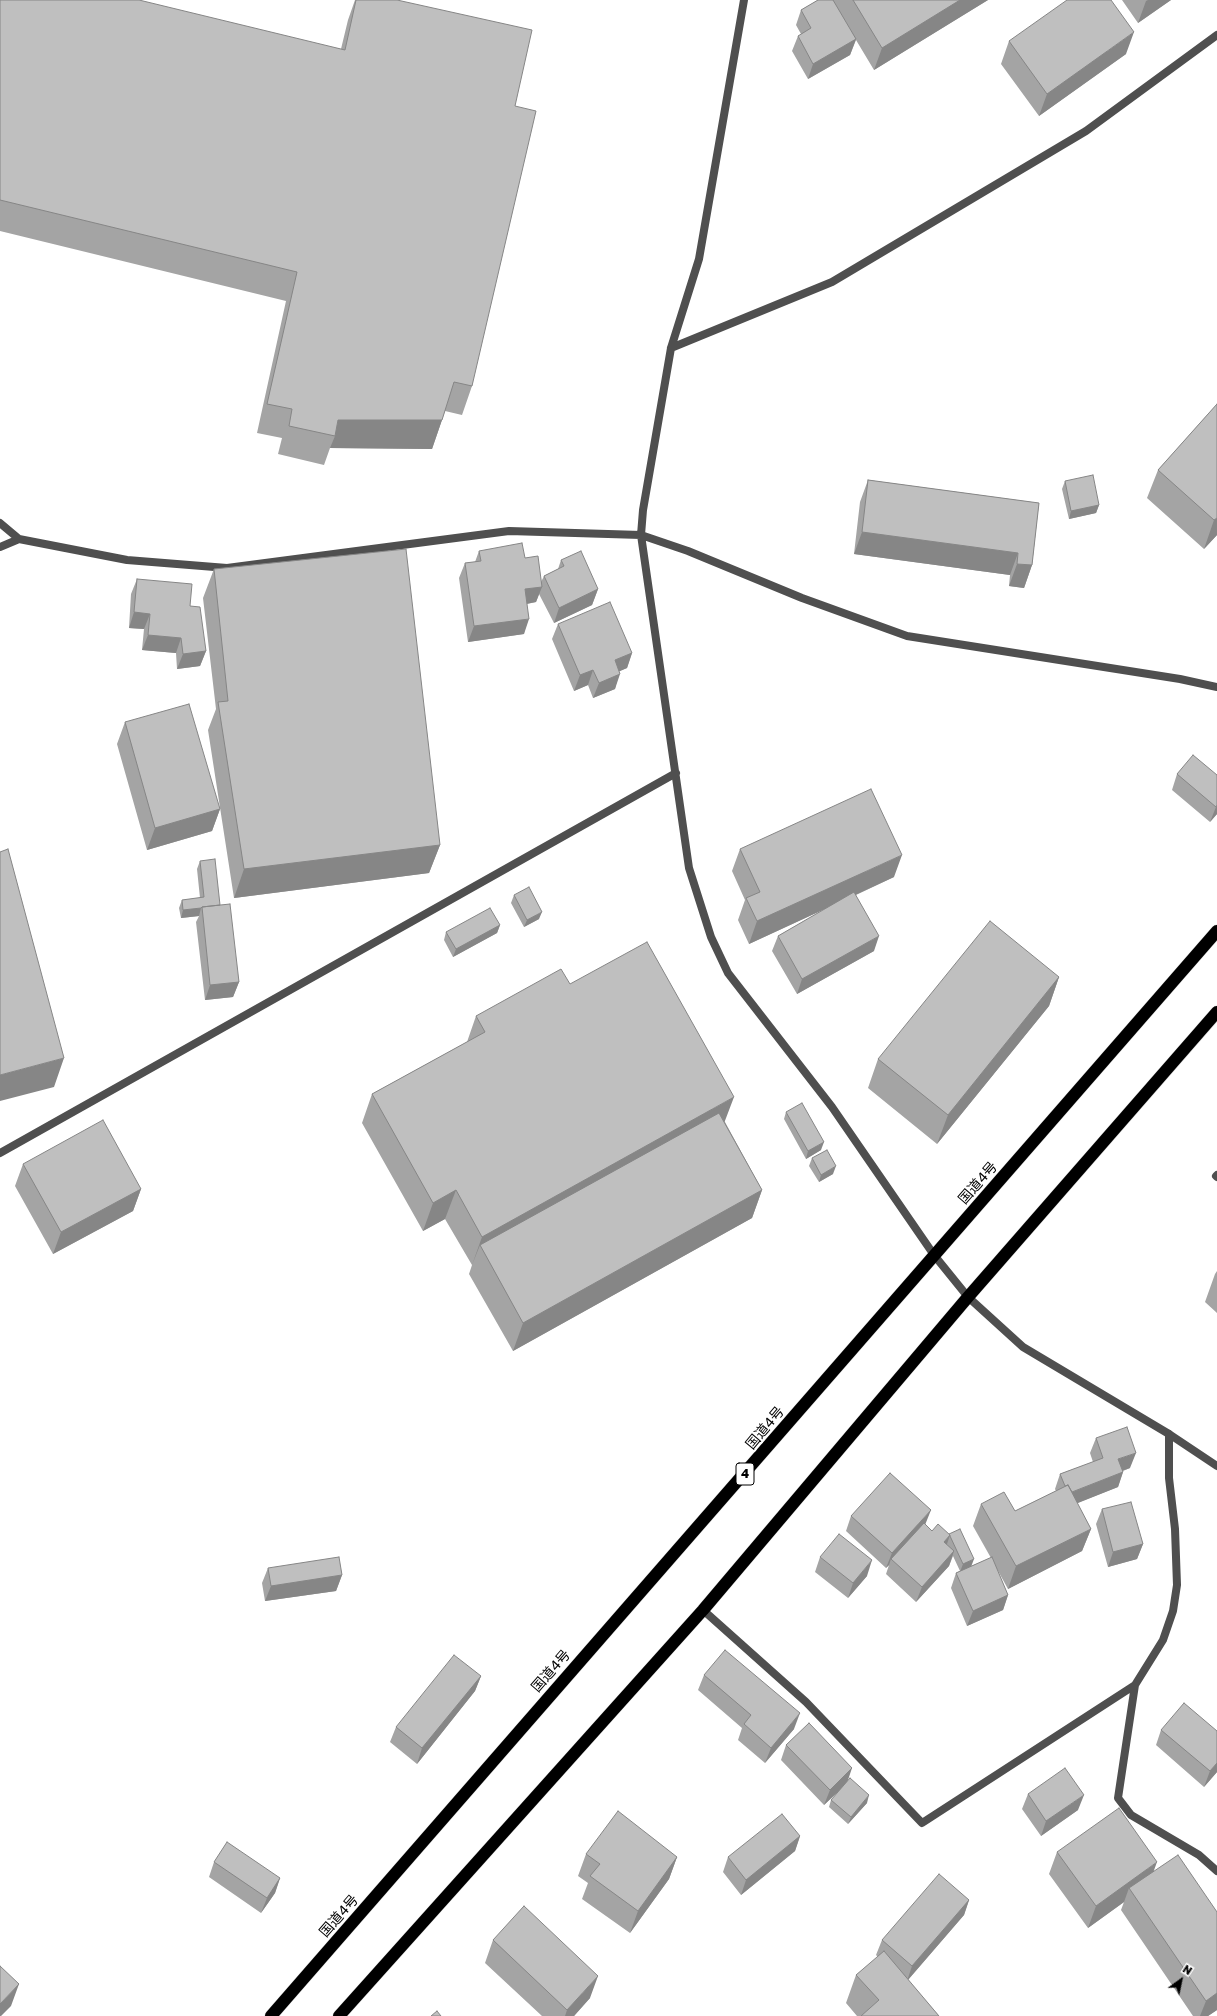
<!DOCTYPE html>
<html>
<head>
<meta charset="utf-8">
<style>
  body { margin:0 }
  #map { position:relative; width:1217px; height:2016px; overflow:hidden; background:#fff; font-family:"Golos Text",sans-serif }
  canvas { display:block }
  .north { position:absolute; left:1161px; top:1960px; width:40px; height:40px; -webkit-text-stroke:3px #fff; paint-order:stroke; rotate:33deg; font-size:11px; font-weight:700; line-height:16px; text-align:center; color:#000 }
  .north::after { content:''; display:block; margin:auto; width:14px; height:18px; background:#000; clip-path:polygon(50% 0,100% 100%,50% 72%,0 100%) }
</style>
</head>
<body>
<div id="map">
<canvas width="1217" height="2016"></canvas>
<div class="north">N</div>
</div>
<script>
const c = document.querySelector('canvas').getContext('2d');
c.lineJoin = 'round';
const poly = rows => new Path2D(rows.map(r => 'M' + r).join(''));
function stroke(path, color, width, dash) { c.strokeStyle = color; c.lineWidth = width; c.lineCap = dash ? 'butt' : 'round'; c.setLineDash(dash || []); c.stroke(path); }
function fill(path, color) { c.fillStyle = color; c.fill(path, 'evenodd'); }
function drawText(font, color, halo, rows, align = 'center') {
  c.font = font + ' "Golos Text","Noto Sans JP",sans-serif'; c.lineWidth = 4; c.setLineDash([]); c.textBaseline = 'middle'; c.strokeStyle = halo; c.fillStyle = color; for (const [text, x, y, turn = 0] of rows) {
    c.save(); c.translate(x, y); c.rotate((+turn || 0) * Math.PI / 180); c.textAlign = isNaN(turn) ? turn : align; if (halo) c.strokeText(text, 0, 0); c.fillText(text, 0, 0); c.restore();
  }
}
const highway = poly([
  [271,2016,1217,931],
  [339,2016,703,1610,968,1297,1217,1012]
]);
stroke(highway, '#dbdbdb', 13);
stroke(poly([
  [1217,1175,1216,1176,1217,1177],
  [1169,1434,1217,1466]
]), '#4f4f4f', 8);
stroke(poly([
  [744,0,699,259,671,348,643,510,641,535,689,868,711,937,728,973,832,1107,934,1255,968,1297,1023,1347,1169,1434,1169,1478,1175,1529,1177,1585,1173,1611,1163,1640,1135,1685,1118,1798,1131,1815,1199,1855,1217,1871],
  [671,348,832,282,1086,131,1217,35],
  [0,523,19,539,127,560,227,568,509,531,641,535,688,551,802,598,907,636,1180,679,1217,687],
  [0,547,19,539],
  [0,1153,676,773],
  [703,1610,806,1702,922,1823,1135,1685]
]), '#4f4f4f', 8);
stroke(highway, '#000', 12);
fill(poly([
  [0,0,341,49,348,20,355,0,356,0,515,106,472,386,462,415,445,411,432,449,330,448,324,465,278,454,282,438,257,433,286,301,0,231],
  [818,0,988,0,874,70,856,40,850,55,808,79,792,51,798,36,801,34,796,25,801,10],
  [1122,0,1171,0,1138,23],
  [1009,41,1126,54,1039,116,1001,64],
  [1217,404,1217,535,1204,549,1147,498,1158,470],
  [868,480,1039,503,1032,565,1024,588,1009,586,1010,575,854,554,860,502],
  [1065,481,1099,505,1096,513,1069,519,1062,489],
  [479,551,525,558,541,582,544,576,558,569,561,560,598,589,592,605,554,623,539,594,536,602,527,604,524,634,468,642,459,578,465,563,475,562],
  [214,569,440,845,429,873,234,898,208,730,216,709,203,598],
  [137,579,190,606,206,651,200,666,177,669,176,653,142,650,144,629,129,628,131,594],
  [558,624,632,653,627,668,619,671,615,689,593,698,588,685,574,691,552,639],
  [125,722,220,809,212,831,147,850,117,744],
  [1177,774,1217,775,1217,814,1210,822,1172,790],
  [740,849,894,877,856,895,874,951,797,994,772,951,778,936,827,908,749,944,738,920,745,900,732,871],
  [200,861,220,905,239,982,233,997,205,1000,196,922,199,916,181,918,179,908,182,900,200,898,197,869],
  [514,895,539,919,524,927,511,903],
  [500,925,497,933,453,957,444,940,446,932],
  [1059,977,1049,1006,937,1144,868,1088,878,1059],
  [570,984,725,1122,762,1190,752,1218,513,1351,469,1274,472,1265,445,1219,423,1231,362,1123,372,1094,467,1042,476,1016],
  [786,1112,821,1150,806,1159,784,1119],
  [812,1158,833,1174,819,1182,809,1166],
  [23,1164,141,1189,133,1211,53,1254,15,1186],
  [1217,1271,1217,1313,1205,1302,1215,1274],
  [1096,1438,1130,1468,1123,1471,1123,1472,1118,1487,1077,1503,1091,1529,1082,1551,1008,1589,997,1569,1008,1595,1003,1610,967,1626,951,1588,956,1573,960,1571,953,1556,949,1566,916,1602,886,1574,889,1565,886,1568,846,1531,851,1516,925,1525,932,1531,949,1534,971,1566,991,1558,973,1526,981,1504,1015,1511,1056,1491,1055,1489,1060,1474,1093,1462,1090,1453],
  [1102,1509,1143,1544,1137,1559,1108,1567,1096,1524],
  [820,1557,867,1576,848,1598,815,1572],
  [268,1568,342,1575,336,1591,265,1601,262,1583],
  [704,1675,794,1729,765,1763,738,1740,742,1728,698,1690],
  [481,1676,475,1691,417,1764,390,1742,396,1727],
  [1161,1730,1217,1731,1217,1772,1204,1787,1156,1745],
  [786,1745,848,1781,867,1803,848,1824,829,1807,831,1800,840,1790,824,1805,781,1760],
  [1028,1794,1078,1810,1041,1836,1022,1809],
  [800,1836,795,1851,741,1895,723,1872,728,1857],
  [1057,1852,1154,1871,1217,1912,1217,2010,1208,2016,1193,2016,1121,1910,1124,1902,1088,1928,1049,1874],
  [586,1854,677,1857,669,1879,630,1933,582,1899,588,1883,578,1876],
  [214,1862,280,1878,275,1893,261,1913,209,1877],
  [969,1900,964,1915,908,1980,939,2016,857,2016,846,2003,856,1975,878,1957,876,1955,882,1940],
  [493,1940,590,1998,574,2016,542,2016,485,1963]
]), '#a4a4a4');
fill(poly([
  [960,0,988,0,874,70,882,48],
  [1148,0,1171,0,1138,23,1146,1],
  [1134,32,1126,54,1039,116,1047,94],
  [856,39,850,55,808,79,813,64],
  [338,420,442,420,432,449,330,448,335,436],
  [1099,505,1096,513,1069,519,1071,511],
  [1217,518,1217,535,1204,549,1214,520],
  [862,532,1018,553,1010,575,854,554],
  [1017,564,1032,565,1024,588,1009,586],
  [542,587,536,602,520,605,525,589],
  [598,589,592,605,554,623,559,608],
  [134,612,150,614,144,629,129,628],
  [529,619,524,634,468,642,474,626],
  [148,635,181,638,176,653,142,650],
  [206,651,200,666,177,669,183,654],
  [632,653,627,668,609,676,615,660],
  [593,670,588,685,574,691,580,675],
  [620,674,615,689,593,698,599,683],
  [1217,805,1217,814,1210,822,1216,807],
  [220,809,212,831,147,850,155,828],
  [440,845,429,873,234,898,244,869],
  [902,855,894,877,749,944,757,921],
  [201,908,199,916,181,918,183,910],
  [542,912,539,919,524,927,527,920],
  [500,925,497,933,453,957,456,949],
  [879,936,874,951,797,994,802,979],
  [1059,977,1049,1006,937,1144,948,1115],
  [239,982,233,997,205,1000,210,985],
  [64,1058,54,1087,0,1101,0,1075],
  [734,1097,723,1126,480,1245,472,1265,482,1237],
  [824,1142,821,1150,806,1159,808,1151],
  [836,1166,833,1174,819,1182,821,1175],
  [141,1189,133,1211,53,1254,61,1232],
  [456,1190,445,1219,423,1231,433,1203],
  [762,1190,752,1218,513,1351,523,1323],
  [1136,1453,1130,1468,1113,1474,1118,1459],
  [1123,1472,1118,1487,1063,1509,1068,1494],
  [931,1510,925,1525,891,1559,889,1565,886,1568,892,1553],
  [1091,1529,1082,1551,1008,1589,1016,1566],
  [950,1535,945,1550,944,1542],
  [1143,1544,1137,1559,1108,1567,1113,1552],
  [954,1551,949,1566,916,1602,922,1587],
  [974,1559,971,1567,960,1572,963,1564],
  [872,1560,867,1576,848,1598,853,1583],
  [342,1575,336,1591,265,1601,271,1586],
  [1008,1595,1003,1610,967,1626,973,1611],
  [481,1676,475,1691,417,1764,422,1748],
  [800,1713,794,1729,765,1763,771,1748],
  [1217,1763,1217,1772,1204,1787,1210,1771],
  [852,1768,847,1783,824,1805,830,1790],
  [869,1795,867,1803,848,1824,851,1817],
  [1084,1795,1078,1810,1041,1836,1046,1821],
  [800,1836,795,1851,741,1895,746,1880],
  [677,1857,669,1879,630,1933,638,1911],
  [1157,1862,1149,1884,1129,1888,1124,1902,1088,1928,1096,1906],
  [280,1878,275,1893,261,1913,267,1898],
  [969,1900,964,1915,907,1981,912,1966],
  [598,1976,590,1998,574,2016,565,2016,567,2010],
  [19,1984,11,2006,1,2016,0,2016,0,2004],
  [1217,1993,1217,2010,1208,2016,1200,2016,1206,2001]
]), '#868686');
const building = poly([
  [0,0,139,0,345,50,356,0,397,0,532,30,515,106,536,111,472,386,454,382,442,420,338,420,335,436,289,426,292,409,267,404,297,272,0,200,0,0],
  [818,0,833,0,856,39,813,64,798,36,811,28,801,10,818,0],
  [853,0,960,0,882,48,853,0],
  [1067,0,1111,0,1134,32,1047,94,1009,41,1067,0],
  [1217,404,1217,518,1214,520,1158,470,1217,404],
  [1093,475,1099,505,1071,511,1065,481,1093,475],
  [868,480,1039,503,1032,565,1017,564,1018,553,862,532,868,480],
  [522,543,525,558,538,556,542,587,525,589,529,619,474,626,465,563,481,561,479,551,522,543],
  [406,549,440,845,244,869,218,702,228,701,214,569,406,549],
  [581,551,598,589,559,608,544,576,564,566,561,560,581,551],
  [137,579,192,584,190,606,200,607,206,651,183,654,181,638,148,635,150,614,134,612,137,579],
  [610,602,632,653,615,660,620,674,599,683,593,670,580,675,558,624,610,602],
  [189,704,220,809,155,828,125,722,189,704],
  [1193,755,1217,775,1217,805,1216,807,1177,774,1193,755],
  [871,789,902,855,757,921,746,898,760,892,740,849,871,789],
  [8,849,64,1058,0,1075,0,852,8,849],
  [215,859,220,905,202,907,201,908,183,910,182,900,204,897,200,861,215,859],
  [529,887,542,912,527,920,514,895,529,887],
  [854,892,879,936,802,979,778,936,854,892],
  [230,904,239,982,210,985,202,907,230,904],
  [490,908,500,925,456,949,446,932,490,908],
  [990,921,1059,977,948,1115,878,1059,990,921],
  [647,942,734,1097,482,1237,456,1190,433,1203,372,1094,485,1032,476,1016,561,969,570,984,647,942],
  [802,1103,824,1142,808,1151,786,1112,802,1103],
  [719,1113,762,1190,523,1323,480,1245,719,1113],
  [103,1120,141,1189,61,1232,23,1164,103,1120],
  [827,1150,836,1166,821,1175,812,1158,827,1150],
  [1127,1427,1136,1453,1118,1459,1123,1472,1072,1492,1068,1485,1065,1486,1060,1474,1103,1458,1096,1438,1127,1427],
  [890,1473,931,1510,892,1553,851,1516,890,1473],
  [1068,1485,1091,1529,1016,1566,981,1504,1004,1492,1015,1511,1068,1485],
  [1131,1502,1143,1544,1113,1552,1102,1509,1131,1502],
  [924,1523,932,1531,938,1524,950,1535,944,1542,954,1551,922,1587,891,1559,924,1523],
  [960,1529,974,1559,963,1564,950,1536,950,1535,949,1534,960,1529],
  [839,1534,872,1560,853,1583,820,1557,839,1534],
  [339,1557,342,1575,271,1586,268,1568,339,1557],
  [992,1557,1008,1595,973,1611,956,1573,992,1557],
  [725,1650,800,1713,771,1748,744,1724,751,1715,704,1675,725,1650],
  [454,1655,481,1676,422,1748,396,1727,454,1655],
  [1184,1703,1217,1731,1217,1763,1210,1771,1161,1730,1184,1703],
  [809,1723,852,1768,830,1790,786,1745,809,1723],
  [1065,1768,1084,1795,1046,1821,1028,1794,1065,1768],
  [850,1778,869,1795,851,1817,831,1800,850,1778],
  [1119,1808,1157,1862,1096,1906,1057,1852,1119,1808],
  [618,1811,677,1857,638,1911,590,1876,600,1864,586,1854,618,1811],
  [782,1814,800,1836,746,1880,728,1857,782,1814],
  [227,1842,280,1878,267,1898,214,1862,227,1842],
  [1178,1855,1217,1912,1217,1993,1206,2001,1129,1888,1178,1855],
  [939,1874,969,1900,912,1966,882,1940,939,1874],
  [524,1906,598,1976,567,2010,493,1940,524,1906],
  [884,1951,939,2016,861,2016,879,2000,856,1975,884,1951],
  [0,1966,19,1984,0,2004,0,1966],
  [437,2011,441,2016,431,2016,437,2011]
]);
fill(building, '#bfbfbf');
stroke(building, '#868686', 1);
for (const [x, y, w] of [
  [745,1474,18]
]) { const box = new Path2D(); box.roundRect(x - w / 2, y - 11, w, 22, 3); c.fillStyle = '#fff'; c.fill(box); stroke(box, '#000', 1); }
drawText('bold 13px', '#000', null, [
  ["4",745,1474]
]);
drawText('14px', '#000', '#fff', [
  ["国道4号",978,1183,-49],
  ["国道4号",765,1428,-50],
  ["国道4号",551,1671,-49],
  ["国道4号",339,1916,-49]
]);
</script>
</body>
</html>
